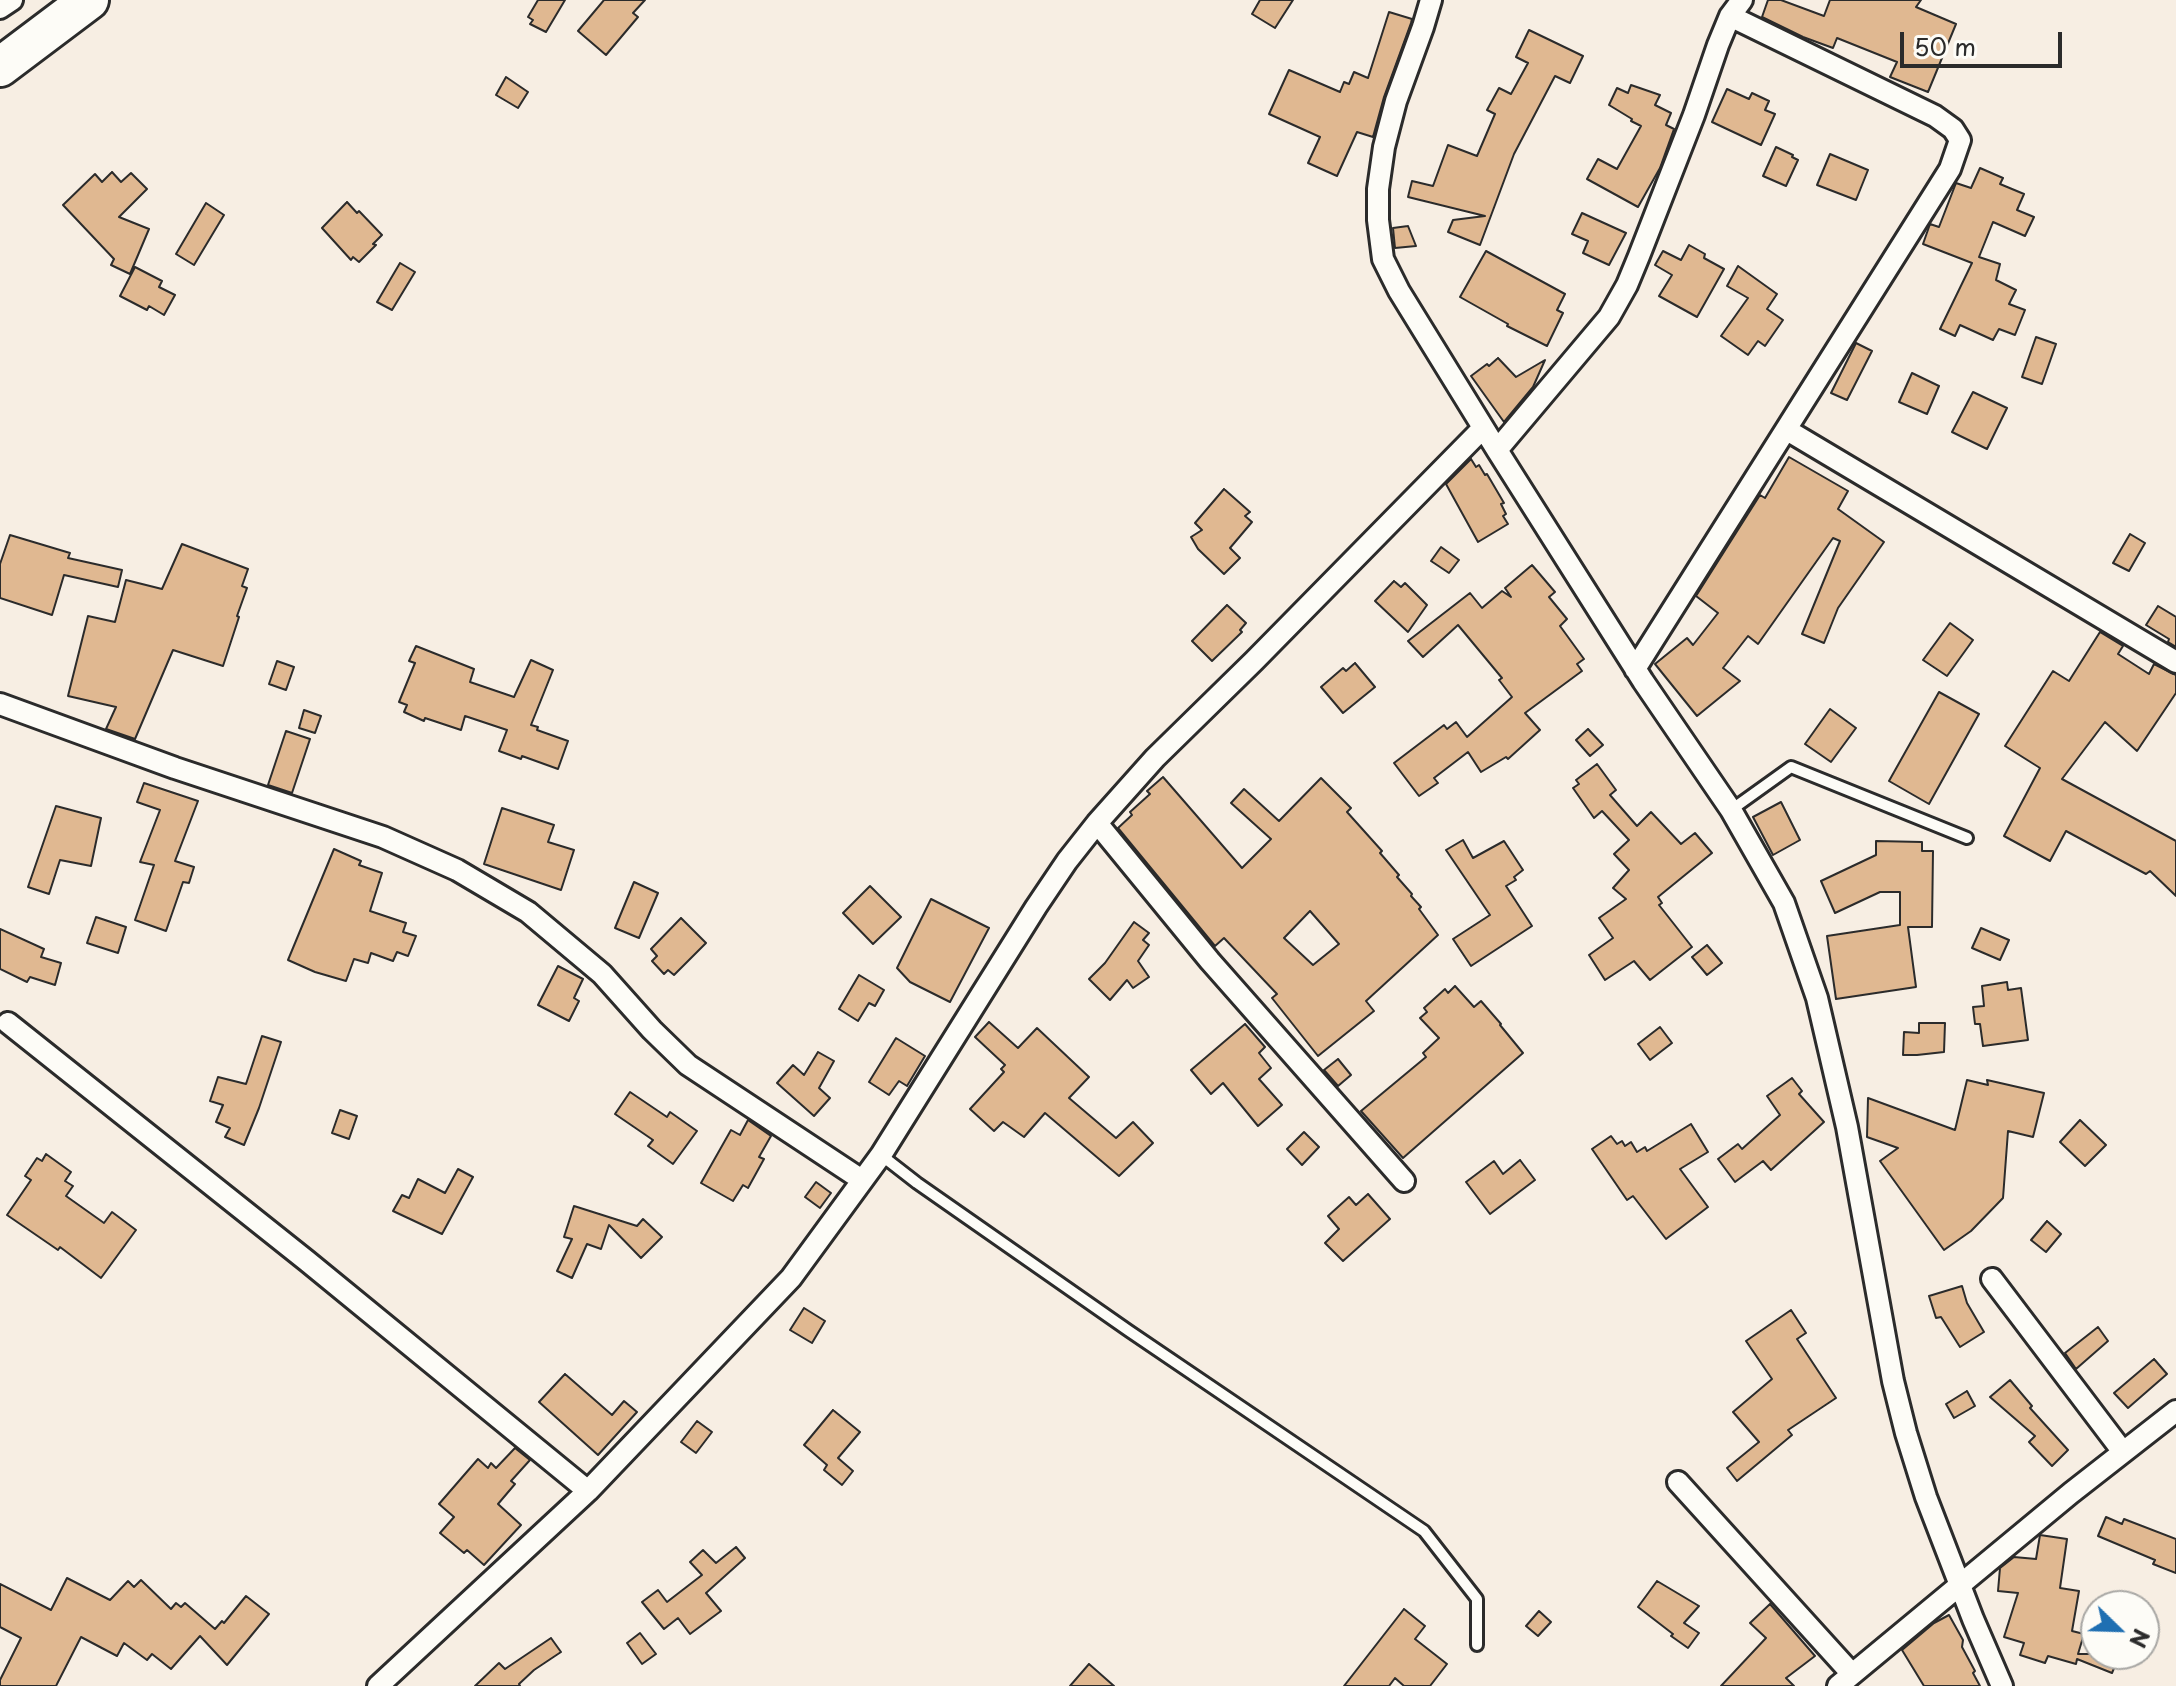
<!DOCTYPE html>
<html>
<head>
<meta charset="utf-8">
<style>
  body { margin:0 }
  #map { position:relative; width:2176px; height:1686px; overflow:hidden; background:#f7eee3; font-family:"Playpen Sans",sans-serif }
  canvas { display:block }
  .north { position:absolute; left:2080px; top:1590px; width:80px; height:80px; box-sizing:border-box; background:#fdfcf7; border:2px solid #a9a8a5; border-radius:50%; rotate:113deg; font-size:22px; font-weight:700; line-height:32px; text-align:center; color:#2b2b2b }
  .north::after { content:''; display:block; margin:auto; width:28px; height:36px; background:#1f6fb2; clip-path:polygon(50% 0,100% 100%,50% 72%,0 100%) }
  .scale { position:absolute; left:1900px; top:32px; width:162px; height:36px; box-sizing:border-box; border:4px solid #2b2b2b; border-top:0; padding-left:10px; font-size:24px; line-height:28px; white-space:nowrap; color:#2b2b2b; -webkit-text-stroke:6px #fdfcf7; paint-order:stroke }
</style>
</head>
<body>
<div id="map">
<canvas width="2176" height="1686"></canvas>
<div class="north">N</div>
<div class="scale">50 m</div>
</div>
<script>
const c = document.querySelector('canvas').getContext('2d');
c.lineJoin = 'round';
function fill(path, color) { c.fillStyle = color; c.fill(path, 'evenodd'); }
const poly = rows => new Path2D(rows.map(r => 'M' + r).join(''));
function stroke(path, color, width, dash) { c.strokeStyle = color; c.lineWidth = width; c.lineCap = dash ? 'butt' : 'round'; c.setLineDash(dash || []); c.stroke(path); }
const building = poly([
  [538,0,565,0,546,32,530,24,533,20,528,17,538,0],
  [604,0,645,0,633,13,638,17,606,55,578,31,604,0],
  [1260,0,1293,0,1275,28,1252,14,1260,0],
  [1768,0,1781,0,1824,16,1830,0,1921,0,1916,7,1956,24,1928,92,1890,77,1897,62,1837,38,1833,48,1803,37,1762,17,1768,0],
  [1389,12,1412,19,1411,23,1384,97,1373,137,1357,132,1337,176,1308,163,1320,137,1269,114,1289,70,1340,92,1344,82,1349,84,1354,72,1368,78,1389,12],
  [1529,30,1583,56,1570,83,1555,76,1514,154,1480,245,1448,232,1453,220,1485,216,1408,197,1412,181,1433,186,1448,145,1477,156,1495,114,1487,110,1499,88,1511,94,1528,63,1516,57,1529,30],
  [506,77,528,92,518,108,496,95,506,77],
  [1631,85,1660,95,1655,105,1671,113,1666,125,1674,129,1660,168,1638,207,1587,179,1598,159,1617,169,1641,126,1631,121,1632,119,1609,105,1617,88,1628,93,1631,85],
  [1727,89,1749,99,1752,93,1769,101,1765,110,1775,114,1761,145,1712,122,1727,89],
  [1776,147,1793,155,1792,157,1798,160,1786,186,1763,176,1776,147],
  [1830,154,1868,170,1856,200,1817,185,1830,154],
  [1980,168,2003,178,2000,184,2024,194,2017,210,2034,217,2025,236,1993,222,1979,257,2000,264,1996,280,2016,290,2009,304,2025,310,2015,335,1999,329,1993,340,1960,325,1955,336,1940,329,1972,263,1923,244,1930,224,1939,227,1956,183,1971,188,1980,168],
  [112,172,121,182,131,173,147,189,119,217,149,229,130,274,111,265,114,259,63,205,95,174,102,182,112,172],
  [347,202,357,213,359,211,382,235,373,244,376,245,359,262,353,257,351,260,322,228,347,202],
  [206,203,224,215,194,265,176,254,206,203],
  [1582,213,1626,233,1609,265,1583,253,1588,241,1572,234,1582,213],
  [1408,226,1416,246,1395,248,1393,228,1408,226],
  [1689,245,1705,254,1704,258,1724,269,1697,317,1659,296,1672,275,1655,265,1663,251,1681,260,1689,245],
  [1486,251,1565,294,1557,310,1563,313,1547,346,1507,326,1508,324,1460,297,1486,251],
  [400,263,415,272,392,310,377,302,400,263],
  [1738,266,1777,294,1767,309,1783,320,1765,346,1758,341,1748,355,1721,336,1748,298,1727,286,1738,266],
  [135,267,162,281,159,287,175,295,164,315,149,306,147,310,120,296,135,267],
  [2036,337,2056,344,2042,384,2022,377,2036,337],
  [1856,343,1872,351,1847,400,1831,393,1856,343],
  [1498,358,1516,377,1545,360,1533,387,1504,422,1471,376,1487,364,1489,366,1498,358],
  [1912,373,1939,386,1927,414,1899,402,1912,373],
  [1973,392,2007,408,1987,449,1952,432,1973,392],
  [1789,457,1848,491,1838,509,1884,542,1838,608,1824,643,1802,634,1840,541,1833,538,1758,644,1748,636,1723,668,1740,681,1697,716,1655,664,1687,638,1693,645,1718,613,1696,596,1760,495,1765,498,1789,457],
  [1471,459,1476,467,1479,465,1485,475,1487,474,1504,503,1501,504,1506,514,1503,516,1508,524,1478,542,1446,484,1471,459],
  [1224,489,1250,512,1245,516,1252,522,1230,548,1240,558,1224,574,1198,549,1191,537,1202,530,1195,523,1224,489],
  [2130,534,2145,543,2129,571,2113,563,2130,534],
  [10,535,70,553,68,558,122,570,118,587,64,575,52,615,0,598,0,564,10,535],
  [182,544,248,569,242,586,247,588,237,616,239,617,223,666,173,650,135,739,106,729,116,707,68,696,88,616,115,622,126,580,162,589,182,544],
  [1441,547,1459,560,1449,573,1431,561,1441,547],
  [1532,565,1555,592,1549,597,1567,619,1560,626,1584,659,1577,664,1582,671,1525,713,1540,730,1508,759,1506,757,1481,772,1468,752,1434,778,1438,783,1419,796,1394,763,1444,725,1447,729,1456,722,1467,737,1512,697,1499,680,1502,678,1458,625,1423,657,1408,641,1470,593,1482,608,1502,591,1511,597,1505,588,1532,565],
  [1394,581,1401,587,1405,583,1427,605,1408,632,1375,601,1394,581],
  [1227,605,1246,623,1240,630,1242,632,1212,661,1192,641,1227,605],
  [2158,606,2176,617,2176,647,2168,642,2169,639,2146,625,2158,606],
  [1950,623,1973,640,1947,676,1923,660,1950,623],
  [2100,632,2123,646,2118,654,2149,674,2154,664,2176,675,2176,693,2137,751,2105,722,2062,779,2176,841,2176,896,2150,871,2146,874,2066,831,2050,861,2004,836,2040,768,2005,746,2053,671,2069,681,2100,632],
  [416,646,474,669,470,682,514,697,531,660,553,670,531,725,538,727,537,730,568,741,558,769,522,756,521,759,499,751,507,730,465,716,461,730,425,718,424,721,404,712,407,705,399,702,415,663,409,661,416,646],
  [277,661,294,667,286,690,269,684,277,661],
  [1355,663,1375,687,1343,713,1321,687,1343,668,1346,671,1355,663],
  [1939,692,1979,714,1929,804,1889,781,1939,692],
  [1830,709,1856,728,1831,762,1805,744,1830,709],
  [304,710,321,716,315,733,299,728,304,710],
  [1588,729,1603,745,1590,756,1576,740,1588,729],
  [286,731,310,739,292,793,268,785,286,731],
  [1597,764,1616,790,1610,795,1637,826,1651,812,1681,844,1695,833,1712,853,1658,897,1662,903,1659,905,1692,947,1650,980,1634,961,1605,980,1589,955,1613,938,1599,918,1626,899,1613,888,1629,870,1614,854,1629,840,1602,811,1594,818,1573,788,1579,784,1576,780,1597,764],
  [1163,777,1242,868,1271,839,1231,803,1244,789,1279,821,1321,778,1351,808,1347,812,1382,851,1380,853,1399,875,1397,877,1412,894,1411,896,1421,907,1419,909,1438,935,1366,1001,1374,1011,1318,1056,1272,998,1277,994,1224,938,1215,946,1118,828,1132,815,1130,812,1150,794,1147,791,1163,777],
  [1310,911,1339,944,1313,965,1284,938,1310,911],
  [144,783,198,801,175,861,194,867,189,883,183,882,166,931,135,920,154,865,140,862,160,810,137,802,144,783],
  [1781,802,1800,840,1773,855,1753,817,1781,802],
  [56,806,101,818,91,866,60,860,49,894,28,887,56,806],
  [502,808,554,825,548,842,574,850,561,890,484,864,502,808],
  [1463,840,1473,858,1504,841,1523,870,1514,877,1516,880,1506,886,1532,926,1471,966,1453,939,1490,915,1446,850,1463,840],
  [1876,841,1922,842,1922,851,1933,851,1932,927,1908,927,1916,987,1836,999,1827,936,1900,925,1900,892,1880,892,1835,913,1821,881,1876,855,1876,841],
  [334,849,361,861,359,865,382,873,370,911,406,923,403,932,416,936,408,956,397,952,393,961,371,953,368,963,354,959,346,981,315,972,288,960,334,849],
  [634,882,658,893,639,938,615,928,634,882],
  [870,886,901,917,873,944,843,913,870,886],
  [931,899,989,928,950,1002,910,982,897,968,931,899],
  [96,917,126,927,118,953,87,943,96,917],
  [681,918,706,943,674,975,668,970,664,974,652,961,657,956,651,949,681,918],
  [1134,922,1149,933,1143,940,1149,945,1138,961,1149,977,1133,988,1127,980,1110,1000,1089,979,1105,963,1134,922],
  [1981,928,2009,940,2000,960,1972,948,1981,928],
  [0,929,44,949,41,957,61,963,55,985,30,977,27,982,0,969,0,929],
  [1707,945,1722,963,1707,975,1692,957,1707,945],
  [558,966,583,979,574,998,579,1001,569,1021,538,1005,558,966],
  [859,975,884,990,875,1006,869,1003,858,1021,839,1009,859,975],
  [2007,982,2008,990,2021,988,2028,1040,1983,1046,1980,1024,1975,1024,1973,1007,1984,1006,1982,986,2007,982],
  [1455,986,1474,1007,1481,1001,1501,1024,1500,1025,1523,1053,1403,1158,1361,1111,1426,1057,1423,1053,1439,1038,1420,1018,1427,1012,1424,1008,1445,989,1448,993,1455,986],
  [989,1022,1018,1048,1037,1028,1089,1077,1069,1098,1116,1138,1133,1122,1153,1143,1119,1176,1045,1113,1024,1137,1003,1122,994,1131,970,1109,1004,1072,1001,1069,1005,1065,975,1037,989,1022],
  [1919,1023,1945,1023,1944,1052,1917,1055,1903,1055,1904,1032,1919,1033,1919,1023],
  [1245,1024,1265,1047,1259,1053,1271,1068,1259,1079,1282,1105,1258,1126,1223,1083,1211,1094,1191,1070,1245,1024],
  [1660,1027,1672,1043,1650,1060,1638,1044,1660,1027],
  [262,1036,281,1042,259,1108,244,1145,225,1137,230,1128,216,1122,223,1105,210,1101,218,1077,246,1084,262,1036],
  [896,1038,925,1056,907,1086,899,1081,889,1095,869,1082,896,1038],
  [818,1052,834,1061,819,1088,830,1098,814,1116,777,1083,793,1065,804,1075,818,1052],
  [1338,1059,1351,1075,1338,1086,1324,1070,1338,1059],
  [1792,1078,1802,1091,1799,1094,1824,1122,1771,1170,1763,1161,1735,1182,1718,1159,1738,1144,1742,1149,1780,1115,1767,1096,1792,1078],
  [1967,1080,1988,1085,1987,1080,2044,1093,2033,1137,2008,1131,2003,1198,1971,1231,1944,1250,1880,1161,1898,1148,1867,1137,1868,1098,1955,1130,1967,1080],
  [630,1092,667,1117,670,1112,697,1131,673,1164,648,1146,653,1140,615,1114,630,1092],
  [340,1110,357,1116,349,1139,332,1133,340,1110],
  [748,1120,771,1136,759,1157,764,1159,748,1188,743,1185,733,1201,701,1183,731,1130,740,1135,748,1120],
  [2080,1120,2106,1145,2085,1166,2060,1142,2080,1120],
  [1691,1124,1708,1152,1680,1169,1708,1207,1666,1239,1633,1196,1627,1200,1592,1149,1611,1136,1617,1144,1622,1141,1625,1146,1631,1142,1637,1152,1645,1147,1647,1151,1691,1124],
  [1304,1132,1319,1147,1302,1165,1287,1149,1304,1132],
  [46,1154,71,1172,65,1181,73,1186,66,1196,104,1223,112,1212,136,1230,101,1278,60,1247,58,1250,7,1215,31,1180,25,1176,37,1158,42,1161,46,1154],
  [1520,1160,1535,1180,1490,1214,1466,1182,1494,1161,1503,1174,1520,1160],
  [458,1169,473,1177,442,1234,393,1211,402,1195,409,1198,418,1179,445,1193,458,1169],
  [816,1182,831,1193,820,1208,805,1197,816,1182],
  [1368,1194,1390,1219,1343,1261,1325,1243,1339,1229,1328,1216,1349,1197,1356,1205,1368,1194],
  [574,1206,637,1226,643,1219,662,1237,641,1258,609,1225,601,1249,587,1244,572,1278,557,1271,572,1239,564,1237,574,1206],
  [2047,1221,2061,1234,2046,1252,2031,1240,2047,1221],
  [1962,1286,1967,1303,1984,1332,1960,1347,1941,1317,1936,1318,1929,1296,1962,1286],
  [804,1308,825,1321,812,1343,790,1330,804,1308],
  [1791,1310,1806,1333,1797,1339,1836,1398,1788,1430,1792,1435,1737,1481,1727,1468,1759,1442,1733,1412,1772,1379,1746,1341,1791,1310],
  [2098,1327,2108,1341,2076,1369,2065,1353,2098,1327],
  [2154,1359,2167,1374,2128,1408,2114,1393,2154,1359],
  [565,1374,612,1415,624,1401,637,1412,598,1455,539,1402,565,1374],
  [2010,1380,2032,1406,2030,1408,2068,1450,2052,1466,2029,1442,2035,1436,1990,1397,2010,1380],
  [1967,1391,1975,1406,1954,1418,1946,1404,1967,1391],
  [833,1410,860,1432,838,1458,853,1471,842,1485,824,1470,827,1465,804,1445,833,1410],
  [697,1421,712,1432,696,1453,681,1442,697,1421],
  [515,1448,530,1460,511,1481,515,1484,498,1504,521,1525,484,1565,467,1550,464,1553,440,1533,454,1517,439,1504,478,1459,488,1468,491,1463,496,1468,515,1448],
  [2106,1517,2122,1524,2124,1519,2176,1539,2176,1573,2153,1564,2155,1560,2098,1536,2106,1517],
  [2040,1535,2067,1539,2060,1588,2079,1591,2072,1631,2084,1634,2078,1654,2120,1654,2112,1673,2077,1659,2076,1664,2048,1656,2045,1663,2020,1655,2024,1643,2004,1637,2018,1593,1998,1591,2000,1568,2014,1557,2036,1559,2040,1535],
  [736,1547,745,1558,706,1593,721,1611,690,1634,678,1618,664,1629,642,1602,658,1590,667,1602,702,1575,690,1562,703,1550,716,1563,736,1547],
  [67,1578,110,1600,128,1581,134,1587,141,1580,171,1609,176,1603,181,1607,185,1603,215,1629,222,1621,224,1623,246,1596,269,1614,227,1665,200,1636,171,1669,152,1654,147,1660,124,1643,117,1656,81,1637,56,1686,0,1686,0,1680,21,1638,0,1627,0,1584,51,1610,67,1578],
  [1657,1581,1699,1606,1684,1623,1699,1633,1688,1648,1671,1636,1673,1634,1638,1607,1657,1581],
  [1770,1604,1815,1656,1786,1678,1794,1686,1721,1686,1766,1638,1750,1623,1770,1604],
  [1404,1609,1425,1626,1415,1639,1447,1664,1430,1686,1404,1686,1395,1678,1389,1686,1344,1686,1404,1609],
  [1539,1611,1551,1622,1538,1636,1526,1626,1539,1611],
  [1949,1615,1963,1640,1962,1647,1975,1671,1973,1673,1980,1686,1924,1686,1902,1650,1934,1623,1949,1615],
  [640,1633,656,1654,642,1664,627,1643,640,1633],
  [551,1638,561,1652,534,1670,519,1684,520,1686,475,1686,499,1663,505,1669,551,1638],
  [1089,1664,1114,1686,1070,1686,1089,1664]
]);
fill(building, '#e0b891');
stroke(building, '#2b2b2b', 2);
const lane = poly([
  [1731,810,1791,767,1967,838],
  [881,1155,917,1183,1129,1331,1424,1531,1477,1599,1477,1645]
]);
const street = poly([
  [1431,0,1423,27,1396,101,1384,147,1378,189,1378,220,1383,259,1399,291,1497,450,1643,681,1731,810,1784,903,1817,998,1847,1127,1893,1381,1906,1433,1926,1497,1973,1619,2002,1686],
  [0,8,12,0],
  [1787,430,2176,662],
  [1497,450,1609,317,1627,285,1639,256,1694,115,1718,45,1730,16,1742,0],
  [1635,669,1950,169,1960,140,1953,129,1935,116,1730,16],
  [0,704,175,768,383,837,457,870,528,912,602,974,652,1030,688,1065,862,1180],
  [1097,823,1210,961,1404,1181],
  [8,1023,307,1261,588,1491],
  [1992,1279,2123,1452],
  [1678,1482,1852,1674],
  [378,1686,588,1491,791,1278,881,1155,1036,907,1067,861,1097,823,1155,758,1254,661,1483,428],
  [1838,1686,2071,1493,2176,1411]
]);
const highway = poly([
  [0,67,89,0]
]);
stroke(lane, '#2b2b2b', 16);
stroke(street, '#2b2b2b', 26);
stroke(highway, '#2b2b2b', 44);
stroke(lane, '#fdfcf7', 10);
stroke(street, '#fdfcf7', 20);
stroke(highway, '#fdfcf7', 38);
</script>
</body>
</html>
